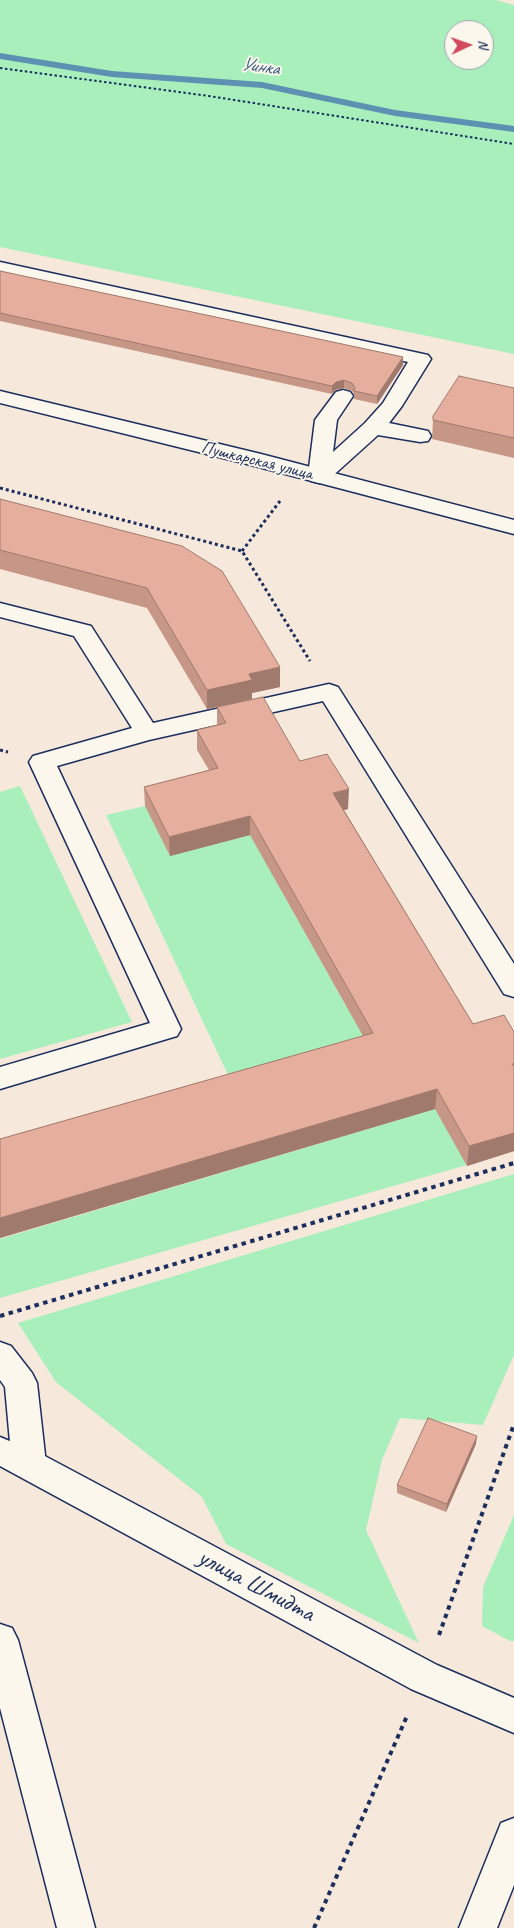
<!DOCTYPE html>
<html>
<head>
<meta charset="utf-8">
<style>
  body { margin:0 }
  #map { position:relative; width:514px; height:1928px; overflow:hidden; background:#f7e8dc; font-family:Caveat,sans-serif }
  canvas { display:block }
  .north { position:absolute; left:444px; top:20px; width:50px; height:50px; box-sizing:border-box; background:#fbf7ec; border:1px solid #a1a7b3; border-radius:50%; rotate:87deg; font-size:14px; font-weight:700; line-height:20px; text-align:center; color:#1b2f5e }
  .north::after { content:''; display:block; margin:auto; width:18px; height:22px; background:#d1495b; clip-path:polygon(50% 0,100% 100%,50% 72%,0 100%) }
</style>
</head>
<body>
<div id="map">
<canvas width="514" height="1928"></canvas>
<div class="north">N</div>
</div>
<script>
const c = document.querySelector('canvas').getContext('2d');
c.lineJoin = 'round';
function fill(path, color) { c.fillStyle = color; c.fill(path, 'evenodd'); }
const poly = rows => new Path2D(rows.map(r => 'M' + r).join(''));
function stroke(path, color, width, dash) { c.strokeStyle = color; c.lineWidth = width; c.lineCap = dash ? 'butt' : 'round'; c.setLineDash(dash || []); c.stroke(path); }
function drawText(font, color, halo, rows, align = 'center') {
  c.font = font + ' Caveat,sans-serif'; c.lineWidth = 4; c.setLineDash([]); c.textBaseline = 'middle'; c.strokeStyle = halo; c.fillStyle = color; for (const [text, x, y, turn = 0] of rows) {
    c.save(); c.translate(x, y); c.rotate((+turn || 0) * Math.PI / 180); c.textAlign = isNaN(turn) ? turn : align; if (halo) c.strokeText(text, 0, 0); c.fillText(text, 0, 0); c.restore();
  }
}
fill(poly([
  [0,0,496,0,514,5,514,354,0,247],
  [454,30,484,30,484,60,454,60],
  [20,786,132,1022,0,1059,0,792],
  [145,806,263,832,276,881,346,1006,381,1050,236,1092,106,815],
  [435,1109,467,1165,0,1298,0,1239],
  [514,1174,514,1355,483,1425,400,1418,382,1460,366,1530,419,1643,226,1544,202,1497,56,1382,18,1323],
  [514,1515,514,1641,510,1641,482,1626,483,1587]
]), '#a8efbc');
fill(poly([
  [0,53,112,71,262,82,395,110,514,126,514,132,395,116,262,88,112,77,0,59,0,53]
]), '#5c91b1');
const lane = poly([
  [0,262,428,355,431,359,402,406,389,423,428,431,431,436,428,441,420,442,378,435,327,481,319,483,311,481,308,476,315,420,336,392,343,390,350,392,353,396,337,420,333,452,365,423,383,403,408,362,0,274,0,262],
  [0,603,91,626,153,723,329,684,338,687,514,964,514,997,504,994,323,701,149,740,57,766,181,1029,177,1036,0,1089,0,1067,150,1023,29,762,33,756,132,728,74,636,0,617,0,603],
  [0,1342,11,1346,32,1373,37,1383,46,1464,41,1474,29,1478,17,1474,12,1464,5,1387,0,1380,0,1342],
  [0,1624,12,1628,18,1640,95,1928,57,1928,0,1708,0,1624]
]);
const street = poly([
  [0,1437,41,1454,437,1665,514,1698,514,1733,411,1689,0,1466,0,1437],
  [514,1818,514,1885,497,1928,459,1928,501,1823,514,1818]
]);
const secondary = poly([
  [0,391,261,454,514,520,514,534,247,464,0,403,0,391]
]);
stroke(lane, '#1b2f5e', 3);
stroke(street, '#1b2f5e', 3);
stroke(secondary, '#1b2f5e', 3);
stroke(poly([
  [0,68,209,96,514,144]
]), '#1b2f5e', 2, [2.5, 2.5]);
stroke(poly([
  [0,488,242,551,310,661],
  [242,551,280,501],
  [0,750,8,752]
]), '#1b2f5e', 3, [3, 3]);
stroke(poly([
  [0,1316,514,1163],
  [439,1635,514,1424],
  [314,1928,407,1716]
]), '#1b2f5e', 4, [4.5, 4.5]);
fill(lane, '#fbf7ec');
fill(street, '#fbf7ec');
fill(secondary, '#fbf7ec');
fill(poly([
  [0,271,403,357,403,365,377,404,354,399,354,394,352,391,344,388,335,390,332,394,0,321],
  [514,388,514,458,432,439,433,420],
  [0,499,280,667,280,687,252,693,252,699,207,709,147,608,0,569],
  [217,707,300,761,348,809,344,810,473,1024,514,1032,514,1151,467,1166,435,1109,0,1238,0,1139,363,1036,250,835,170,856,145,806,144,787,209,770,197,750,197,730,217,725],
  [476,1444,446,1512,397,1493,397,1485]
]), '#c69687');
fill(poly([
  [403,357,403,365,377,404,377,396],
  [344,380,344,388,335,390,332,394,332,386,336,382],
  [280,667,280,687,252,693,252,699,207,709,207,690,249,674],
  [349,789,348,809,333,813,333,793],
  [250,816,250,835,170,856,169,837],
  [437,1089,435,1109,0,1238,0,1218],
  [514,1133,514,1151,467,1166,469,1146],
  [477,1436,476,1444,446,1512,447,1504]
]), '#a17a6e');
const building = poly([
  [0,271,403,357,377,396,354,391,355,388,352,383,344,380,336,382,332,386,0,313,0,271],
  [459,376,514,388,514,438,433,420,433,416,459,376],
  [0,499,182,546,222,571,280,667,249,674,252,680,207,690,147,588,0,550,0,499],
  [263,697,300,761,327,754,349,789,333,793,473,1024,504,1015,514,1032,514,1064,512,1064,514,1067,514,1133,469,1146,437,1089,0,1218,0,1139,373,1033,250,816,169,837,144,787,218,768,197,730,226,723,217,707,263,697],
  [428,1418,477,1436,447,1504,397,1485,428,1418]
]);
fill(building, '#e6ae9d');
stroke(building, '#a17a6e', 1);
drawText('18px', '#1b2f5e', '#fbf7ec', [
  ["Пушкарская улица",257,461,14]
]);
drawText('italic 19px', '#365880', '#fbf7ec', [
  ["Уинка",260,67,8]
]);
drawText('25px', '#1b2f5e', '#fbf7ec', [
  ["улица Шмидта",256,1586,28]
]);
</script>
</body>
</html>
